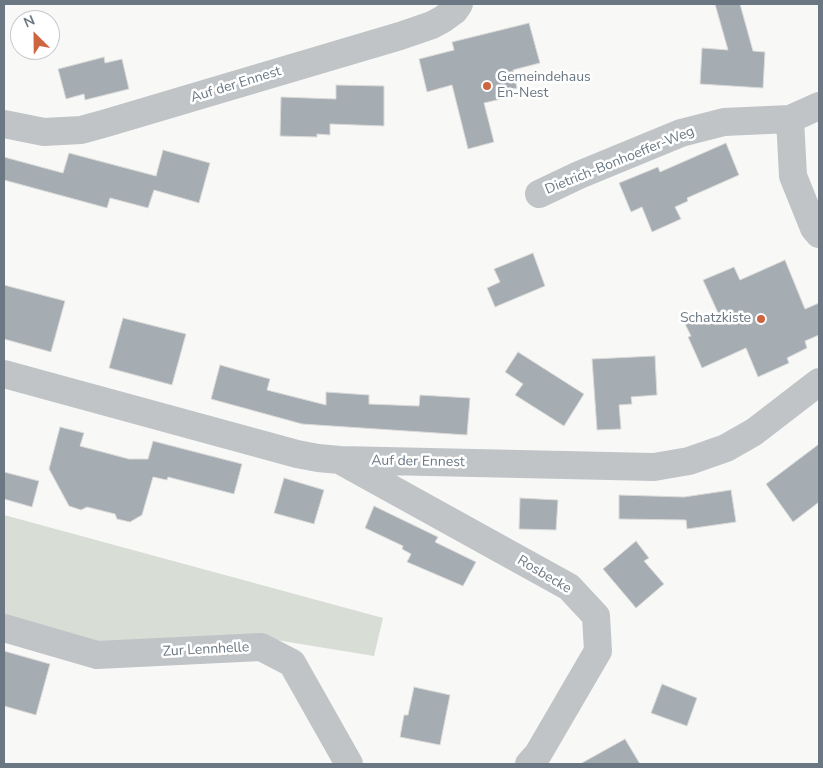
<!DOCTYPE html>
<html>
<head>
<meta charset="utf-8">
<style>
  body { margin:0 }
  #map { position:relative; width:823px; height:768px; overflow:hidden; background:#f8f8f6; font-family:"Nunito Sans",sans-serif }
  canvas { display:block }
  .frame { position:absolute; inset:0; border:5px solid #6b7883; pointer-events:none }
  .north { position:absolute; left:10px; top:10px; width:50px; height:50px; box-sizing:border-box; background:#fff; border:1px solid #c4c9cd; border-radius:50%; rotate:337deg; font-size:14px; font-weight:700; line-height:20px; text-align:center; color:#6b7883 }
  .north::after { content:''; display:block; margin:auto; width:18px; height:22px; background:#ce6541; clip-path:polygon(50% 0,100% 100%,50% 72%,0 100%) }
</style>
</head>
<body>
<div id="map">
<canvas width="823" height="768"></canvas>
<div class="frame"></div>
<div class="north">N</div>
</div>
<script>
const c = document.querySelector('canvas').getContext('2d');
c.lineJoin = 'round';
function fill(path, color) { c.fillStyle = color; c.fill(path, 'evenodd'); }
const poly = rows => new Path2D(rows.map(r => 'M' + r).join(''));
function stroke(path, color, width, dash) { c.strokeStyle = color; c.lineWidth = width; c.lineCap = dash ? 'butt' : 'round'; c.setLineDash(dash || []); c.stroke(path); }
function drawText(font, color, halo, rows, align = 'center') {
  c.font = font + ' "Nunito Sans",sans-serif'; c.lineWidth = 5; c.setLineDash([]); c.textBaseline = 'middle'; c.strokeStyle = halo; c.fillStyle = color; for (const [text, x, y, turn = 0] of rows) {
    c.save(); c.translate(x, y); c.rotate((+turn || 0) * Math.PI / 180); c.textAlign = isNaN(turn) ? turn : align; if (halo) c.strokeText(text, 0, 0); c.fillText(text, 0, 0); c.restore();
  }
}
fill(poly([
  [4,515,383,618,374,656,264,638,97,645,4,617]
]), '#d8ddd6');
const building = poly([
  [715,4,740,4,753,51,765,52,763,88,700,84,702,48,728,50,715,4],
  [529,23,540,63,513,70,517,88,513,89,514,96,484,103,494,142,468,149,452,85,427,92,419,59,454,50,452,42,529,23],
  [104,57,105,63,122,59,129,89,85,100,84,94,66,99,58,69,104,57],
  [336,85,384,86,384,126,330,124,330,135,317,134,317,137,280,136,281,97,336,99,336,85],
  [726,143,739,175,687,198,688,201,675,207,681,219,652,232,642,207,631,212,619,183,658,167,660,172,726,143],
  [163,150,210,163,199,203,154,190,148,208,110,198,107,208,4,180,4,157,63,173,69,153,156,176,163,150],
  [533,253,545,286,495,307,487,288,500,282,494,269,533,253],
  [785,260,805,309,819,303,819,335,805,341,807,348,787,358,789,363,758,377,746,348,702,368,688,337,691,336,685,324,719,315,703,280,734,267,740,280,785,260],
  [4,285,65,301,51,352,4,339,4,285],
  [123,318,186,334,172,385,109,368,123,318],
  [518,352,584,394,564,426,515,395,523,384,505,372,518,352],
  [655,356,657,395,631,397,632,404,619,405,621,429,597,430,592,359,655,356],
  [220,365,270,379,267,390,326,405,326,392,369,395,369,404,419,406,420,395,470,398,467,435,302,424,211,399,220,365],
  [60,427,84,433,80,446,129,459,148,459,153,441,242,464,234,494,168,477,167,480,153,477,142,515,130,522,117,519,115,514,87,507,81,510,69,506,49,469,60,427],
  [819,444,819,502,793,522,766,484,819,444],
  [4,472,39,481,32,507,4,499,4,472],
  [284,478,324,490,314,524,274,513,284,478],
  [731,490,736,522,687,529,686,520,619,519,619,495,684,497,731,490],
  [520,498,558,500,556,530,519,529,520,498],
  [374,506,438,537,435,542,476,562,463,586,407,562,411,554,402,549,403,546,365,528,374,506],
  [636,541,649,558,644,561,664,584,636,608,603,569,636,541],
  [4,651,50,664,36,715,4,706,4,651],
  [662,684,697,698,687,726,651,713,662,684],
  [414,687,450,695,440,745,400,737,404,715,408,715,414,687],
  [625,739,640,764,580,764,625,739]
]);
fill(building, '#a6adb2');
stroke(building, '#dadad9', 1);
stroke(poly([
  [790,119,793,176,814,228,819,234],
  [4,124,44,132,81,130,103,124,400,36,432,25,443,19,454,11,459,4],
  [539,194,579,175,681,133,724,122,790,119,819,106],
  [4,374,297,454,318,458,340,460,654,467,689,461,726,448,754,432,819,382],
  [343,462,569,587,596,616,598,651,538,754,529,764],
  [4,628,97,655,261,647,292,663,349,764]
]), '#c0c4c7', 28);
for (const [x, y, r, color] of [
  [487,86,5,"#ce6541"],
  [761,319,5,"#ce6541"]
]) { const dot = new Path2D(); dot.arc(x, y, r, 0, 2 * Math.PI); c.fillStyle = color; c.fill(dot); stroke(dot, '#fff', 2); }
drawText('14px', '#6b7883', '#fff', [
  ["Gemeindehaus",497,78],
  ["En-Nest",497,94],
  ["Schatzkiste",751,319,"right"]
], 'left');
drawText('14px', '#6b7883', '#fff', [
  ["Auf der Ennest",236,85,-17],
  ["Dietrich-Bonhoeffer-Weg",620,161,-22],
  ["Auf der Ennest",418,462,1],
  ["Rosbecke",544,575,31],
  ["Zur Lennhelle",206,650,-3]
]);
</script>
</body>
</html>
